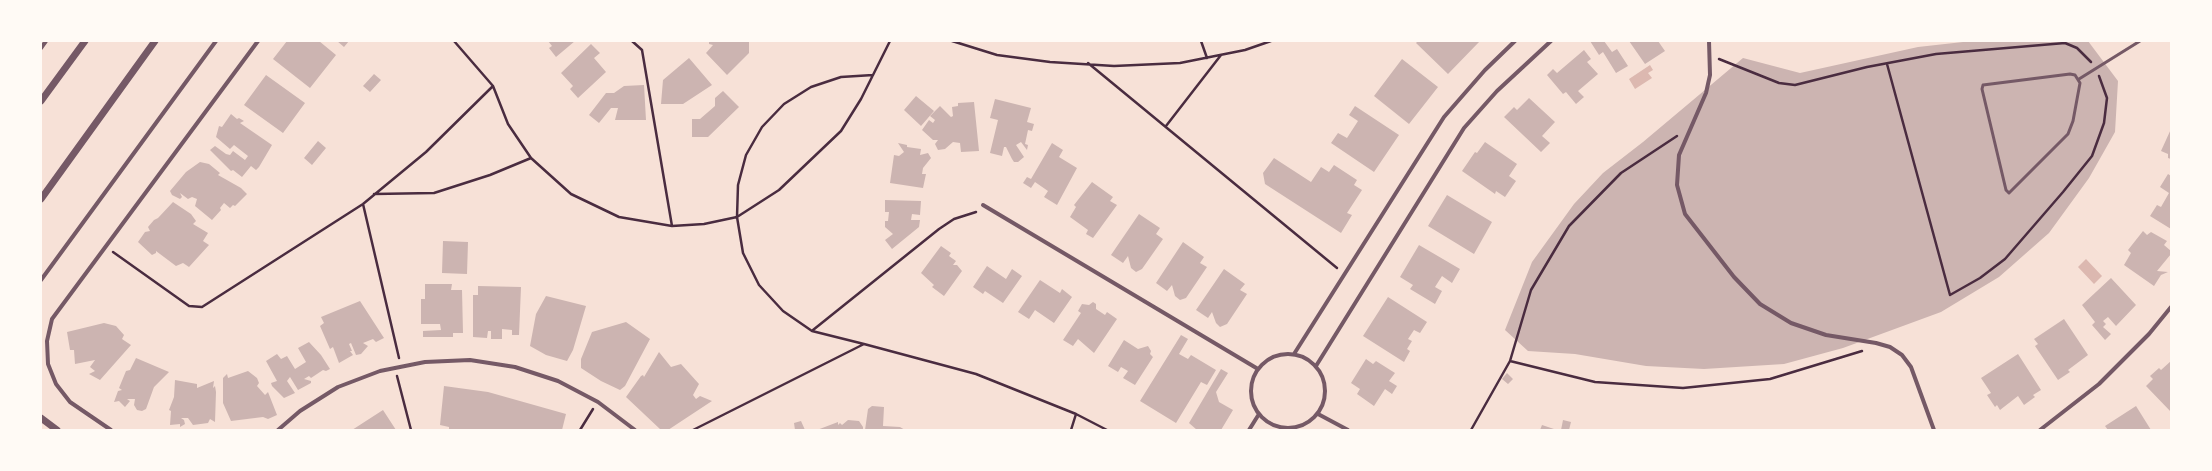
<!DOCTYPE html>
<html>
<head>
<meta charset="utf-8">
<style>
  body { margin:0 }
  #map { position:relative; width:2212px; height:471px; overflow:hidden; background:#f7e1d7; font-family:"IBM Plex Sans",sans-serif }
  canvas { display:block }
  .frame { position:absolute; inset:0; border:42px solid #fffaf5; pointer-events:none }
</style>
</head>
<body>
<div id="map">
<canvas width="2212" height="471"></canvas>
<div class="frame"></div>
</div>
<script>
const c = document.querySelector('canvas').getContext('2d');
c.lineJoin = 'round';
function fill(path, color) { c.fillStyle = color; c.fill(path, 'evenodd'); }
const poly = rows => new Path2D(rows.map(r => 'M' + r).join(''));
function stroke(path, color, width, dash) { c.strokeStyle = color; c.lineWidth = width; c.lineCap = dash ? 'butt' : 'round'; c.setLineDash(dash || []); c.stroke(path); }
fill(poly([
  [1650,65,1653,70,1648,73,1652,78,1635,89,1629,79],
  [2086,259,2102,276,2094,284,2078,267]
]), '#dcb8b0');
fill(poly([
  [287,41,319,41,336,55,310,88,273,59],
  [337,41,349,41,344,47],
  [548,41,575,41,556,57,549,48,552,46],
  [709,41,749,41,749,53,727,75,706,53,713,45,709,44],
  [1418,41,1480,41,1448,74,1416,43],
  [1590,41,1604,41,1612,52,1617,49,1628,66,1616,73,1603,52,1599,55],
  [1629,41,1658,41,1665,51,1645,64],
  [1972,41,2088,41,2118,81,2115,132,2089,178,2049,233,1999,277,1941,312,1843,348,1784,364,1704,369,1646,366,1575,354,1528,351,1505,330,1532,262,1574,204,1603,173,1643,142,1743,58,1800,73,1918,47],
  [591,44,600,53,594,58,606,72,578,98,570,89,573,86,561,73],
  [1584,50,1591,59,1587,62,1598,74,1578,91,1584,97,1576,104,1566,92,1563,94,1547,75,1553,69,1557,73],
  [689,58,712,85,683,104,661,104,663,80],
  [1402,59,1438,87,1409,124,1374,96],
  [374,74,381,80,370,92,363,86],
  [266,75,305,103,283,133,244,105],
  [644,85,646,120,615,120,618,108,611,108,599,123,589,115,606,93,614,93,624,86],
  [723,91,739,107,708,137,692,137,692,119,700,119,715,106,715,98],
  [916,96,934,111,921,126,904,110],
  [1529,98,1555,122,1542,136,1550,143,1541,152,1504,117,1514,107,1517,110],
  [995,99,1031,108,1027,122,1034,124,1032,131,1028,130,1025,144,1028,145,1027,150,1021,142,1016,145,1024,157,1018,162,1014,162,1012,159,1006,147,1004,147,1002,156,990,153,998,120,990,118],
  [974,102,979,151,961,152,960,143,953,142,945,149,938,150,935,144,938,140,933,140,922,130,929,120,933,123,935,120,930,116,940,106,951,117,953,116,952,107,958,106,958,103],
  [1355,106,1399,135,1374,172,1331,143,1338,133,1347,138,1358,121,1349,115],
  [231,114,237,119,239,118,244,121,240,123,272,145,259,167,256,170,251,166,242,177,233,170,231,171,210,150,215,146,226,154,230,155,233,151,245,160,248,156,234,145,230,149,216,137,219,126,222,127],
  [2171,129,2171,159,2168,158,2168,154,2161,151],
  [318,141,326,148,312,165,304,158],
  [1485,142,1517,164,1509,176,1516,181,1505,197,1496,191,1495,194,1462,171,1475,152,1477,153],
  [898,143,907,145,907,147,921,149,920,155,928,153,931,158,923,168,922,174,926,174,923,188,890,183,894,155,899,156,904,152],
  [1052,143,1063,150,1059,157,1077,168,1057,205,1044,197,1048,191,1035,182,1031,188,1023,183,1027,177,1031,179],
  [1274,158,1311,182,1321,167,1329,172,1334,165,1357,180,1354,185,1362,190,1347,213,1352,215,1341,233,1265,184,1263,173],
  [200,162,209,164,220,173,218,175,241,188,247,194,235,206,233,205,230,208,224,203,220,208,221,210,212,220,195,206,197,199,192,197,188,199,180,193,182,197,180,199,172,195,170,191,186,172],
  [2168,174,2171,176,2171,229,2150,216,2157,205,2161,207,2169,193,2160,187],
  [1092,182,1113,197,1110,201,1117,205,1093,238,1086,234,1088,230,1070,217,1076,207,1074,205],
  [1447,195,1492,222,1474,254,1428,226],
  [885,200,921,201,920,215,912,214,911,220,920,220,919,227,892,249,885,240,893,234,885,227,885,221,888,221,889,212,885,212],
  [173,202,191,214,196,221,193,224,208,233,203,241,209,245,189,267,183,263,176,266,156,251,156,253,152,255,138,242,145,232,150,231,148,227,154,220,158,218],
  [1139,214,1160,228,1156,234,1163,239,1142,269,1136,272,1131,268,1128,256,1123,263,1111,255],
  [2143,231,2147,235,2151,232,2167,241,2164,245,2171,251,2171,254,2157,271,2168,272,2161,275,2154,286,2124,265,2131,253,2128,250],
  [443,241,468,242,467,274,442,273],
  [1183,242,1204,257,1200,263,1207,267,1186,298,1180,300,1175,296,1172,285,1167,291,1156,283],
  [1419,245,1460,269,1452,283,1442,276,1435,287,1442,291,1435,304,1410,289,1413,285,1400,277],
  [941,246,951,253,949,256,956,261,953,265,957,265,962,271,944,296,932,287,934,285,921,273],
  [987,266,1006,279,1012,269,1022,276,1003,303,985,291,983,294,973,287],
  [1224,269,1245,284,1240,290,1247,294,1227,324,1220,327,1216,323,1212,312,1208,318,1196,310],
  [2111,278,2136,305,2116,326,2108,317,2103,321,2106,324,2103,327,2111,334,2105,340,2092,325,2095,322,2082,305],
  [1040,280,1060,293,1062,289,1072,297,1054,323,1035,310,1029,319,1018,312],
  [425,284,452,284,451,290,462,290,463,333,453,333,453,337,423,337,423,331,441,330,440,324,421,324,421,299,425,299],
  [478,286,521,287,519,335,512,335,512,330,502,329,502,339,491,339,491,331,488,331,487,338,473,337,473,295,478,295],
  [546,296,586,306,573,350,567,361,546,355,530,346,536,314],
  [1388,297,1427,322,1420,333,1414,330,1408,339,1412,341,1407,349,1410,351,1404,362,1363,336],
  [360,301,384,338,376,342,373,339,363,343,368,346,361,354,356,355,351,343,349,344,352,351,350,351,353,355,339,363,333,347,330,349,320,326,324,323,321,317],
  [1093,302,1096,304,1096,309,1105,315,1107,312,1117,319,1094,353,1078,339,1073,346,1063,340,1081,313,1078,311,1082,304,1089,305],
  [2064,319,2088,355,2068,370,2070,372,2058,380,2035,346,2038,344,2034,339],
  [626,322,650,339,625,386,620,390,601,381,581,368,581,359,592,332],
  [104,323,116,326,124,335,122,339,131,345,100,380,89,374,95,371,90,367,95,360,75,364,74,350,70,350,67,332],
  [1181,335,1188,339,1179,354,1188,359,1191,355,1216,370,1207,385,1201,382,1176,423,1140,401],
  [1124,340,1138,349,1148,346,1151,351,1150,354,1153,357,1135,385,1123,378,1128,371,1121,367,1118,372,1108,366],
  [309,342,321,355,330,369,326,371,323,370,311,378,309,376,304,379,311,381,311,383,298,390,290,377,287,381,295,393,284,398,272,386,271,383,277,381,266,361,277,354,281,359,287,356,295,369,306,362,298,348],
  [659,352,671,367,681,364,699,384,693,395,696,399,700,396,712,401,668,430,661,430,626,397,641,376,643,375,644,377],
  [2018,354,2041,390,2033,395,2035,397,2024,405,2018,396,2000,410,1997,405,1995,407,1987,395,1991,393,1981,378],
  [136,358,169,372,154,387,146,409,142,411,137,410,134,405,135,399,127,399,130,401,125,407,119,401,114,402,118,391,122,390,119,388,126,371,130,370],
  [1366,359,1373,364,1376,361,1395,373,1389,381,1397,386,1392,394,1385,389,1374,406,1357,394,1360,389,1351,383],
  [2171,361,2171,412,2146,386,2153,379,2150,376,2159,368,2161,370],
  [1221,369,1228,373,1216,392,1219,402,1233,410,1221,430,1197,430,1189,423],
  [248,371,257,378,259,383,257,386,265,395,268,392,277,415,268,419,263,417,231,421,223,403,223,378,227,374,228,378],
  [1507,373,1513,379,1508,384,1502,379],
  [175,380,197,384,197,388,214,381,213,388,215,386,216,392,215,422,210,419,208,423,193,425,188,418,181,418,184,420,185,424,180,427,180,424,170,425,171,411,169,410,174,397],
  [444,386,488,392,566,414,562,430,449,430,449,427,440,425],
  [872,406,884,407,883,426,900,427,905,430,865,430,868,409],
  [2136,406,2151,430,2108,430,2105,426],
  [383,410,396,430,352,430],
  [848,420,859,421,863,427,863,430,817,430,838,422,838,425,840,423,842,425],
  [1563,420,1571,422,1569,430,1561,430],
  [801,421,805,430,795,430,794,423],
  [1542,425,1557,430,1540,430]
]), '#ccb4b1');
stroke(poly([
  [454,41,493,86,508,124,531,158,571,194,619,217,672,226,704,224,737,217,779,190,841,131,861,99,890,41],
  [632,41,642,50,672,226],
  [952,41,997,55,1050,62,1114,66,1180,63,1245,50,1271,41],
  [1201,41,1207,58],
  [1719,59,1779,83,1795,85,1867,67,1936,54,2065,43,2077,48,2091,62],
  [1088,63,1337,268],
  [1887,64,1950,295,1980,278,2005,259,2063,192,2092,156,2104,123,2107,98,2099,76],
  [1166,126,1221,55],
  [374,194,434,193,490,175,531,158],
  [363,204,399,358],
  [113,252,189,306,202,307,363,204,426,152,493,86],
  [813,330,939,229,954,219,976,212],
  [864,344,812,331,783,311,759,285,743,253,737,217,738,185,746,155,762,127,784,104,811,87,841,77,873,75],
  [1510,361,1595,382,1683,388,1770,379,1862,351],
  [397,376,411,430],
  [580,430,593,409],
  [693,430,864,344,976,374,1076,414,1107,430],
  [1071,430,1076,414],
  [1471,430,1510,361,1531,290,1569,226,1621,173,1677,136]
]), '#4a2c40', 2.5);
stroke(poly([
  [2070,74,2075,75,2080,83,2073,121,2068,134,2009,193,2006,190,1982,89,1983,85,2070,74],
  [2079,79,2140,41]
]), '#755966', 3);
stroke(poly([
  [1709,41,1710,75,1706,93,1679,155,1677,185,1685,214,1734,277,1760,304,1791,323,1826,335,1876,343,1890,347,1902,355,1911,367,1934,430],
  [41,48,46,41],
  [983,205,1258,369],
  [41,280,216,41],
  [1294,354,1444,117,1485,70,1515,41],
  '1251 391a37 37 0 1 1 74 0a37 37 0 1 1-74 0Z',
  [1316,366,1464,128,1497,91,1551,41],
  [1318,414,1348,430],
  [111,430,70,402,56,384,48,364,47,341,52,319,258,41],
  [278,430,300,411,338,387,380,371,425,362,470,360,515,367,558,381,598,402,635,430],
  [1249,430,1259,414],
  [2040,430,2099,384,2149,334,2171,307]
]), '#755966', 4);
stroke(poly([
  [41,101,85,41],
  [41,199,155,41],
  [41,418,57,430]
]), '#755966', 7);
</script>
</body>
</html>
